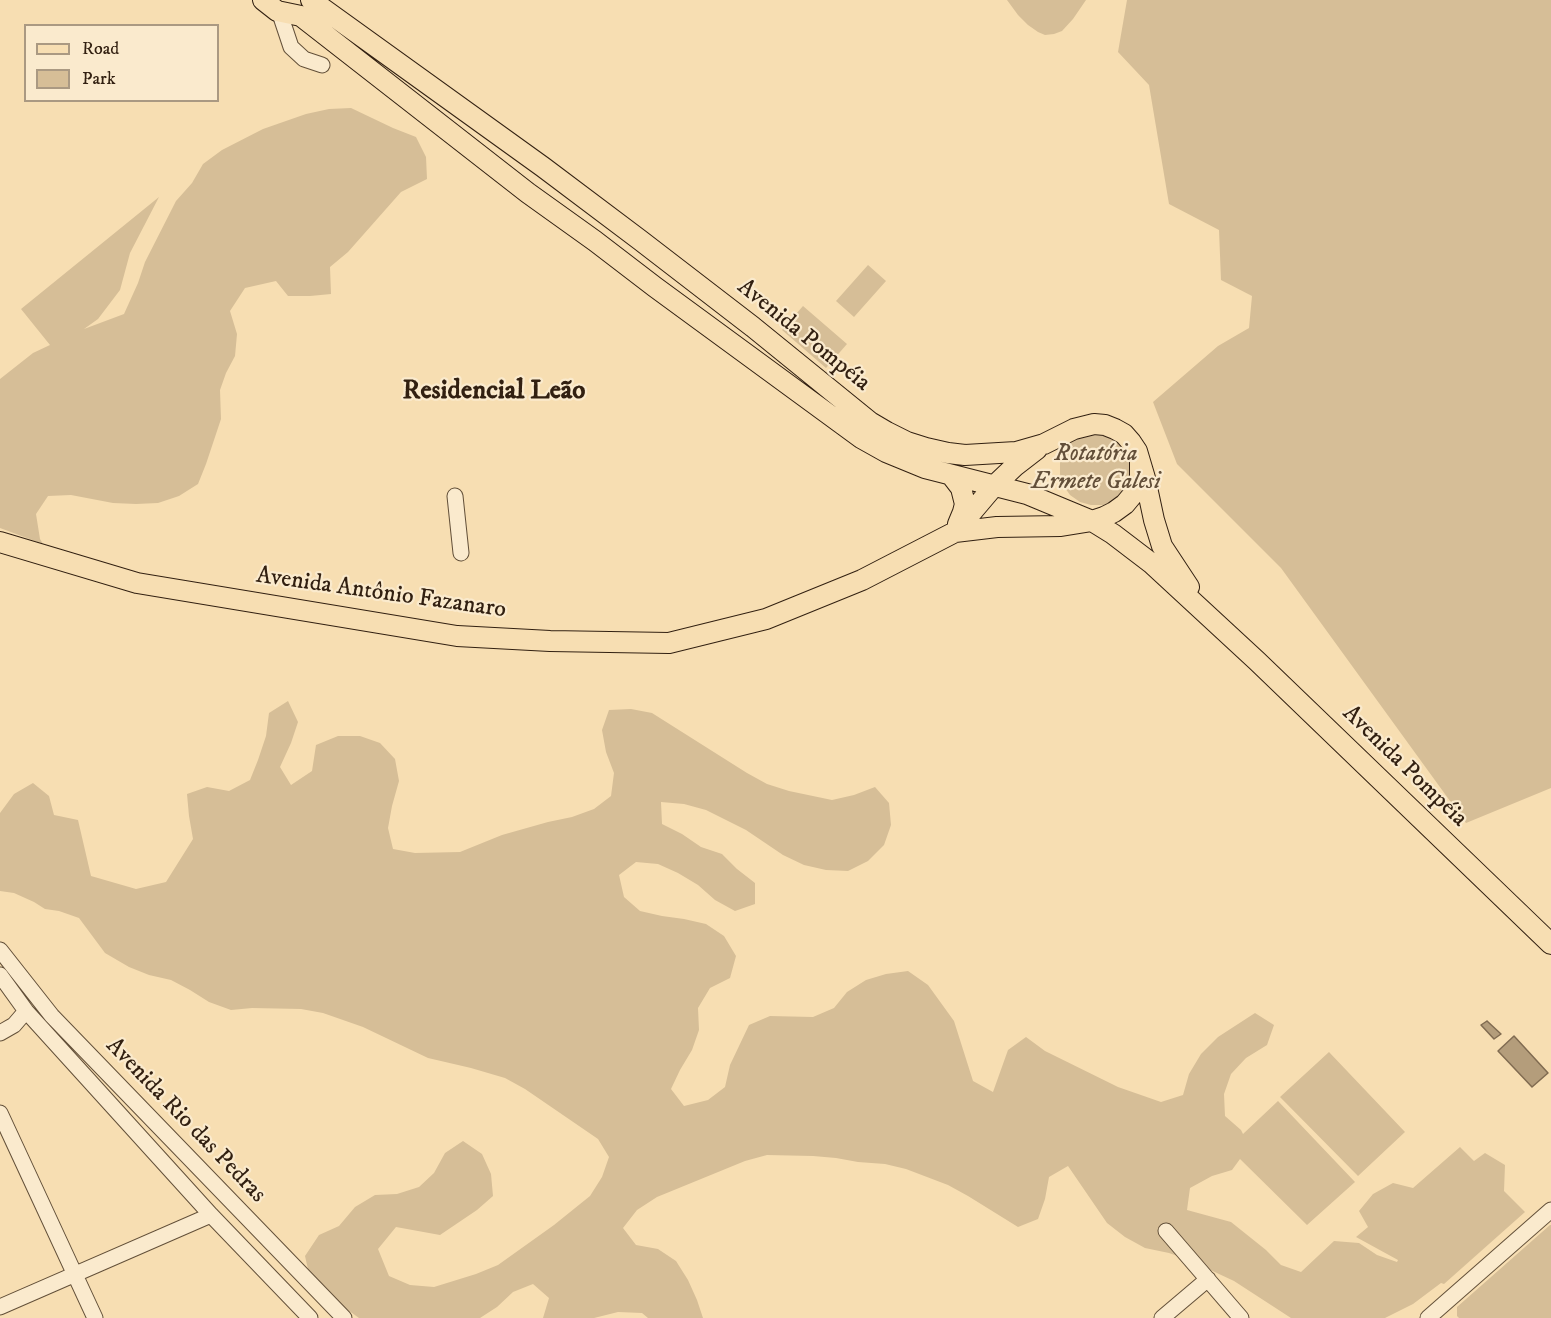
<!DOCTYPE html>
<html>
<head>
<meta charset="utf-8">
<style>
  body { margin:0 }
  #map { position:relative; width:1551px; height:1318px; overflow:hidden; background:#f7deb2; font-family:"IM FELL DW Pica",serif }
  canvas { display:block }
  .legend { position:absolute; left:24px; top:24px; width:195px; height:78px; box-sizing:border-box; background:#faeacd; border:2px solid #aa9982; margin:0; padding:8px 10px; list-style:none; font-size:18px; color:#322011 }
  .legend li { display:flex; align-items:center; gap:12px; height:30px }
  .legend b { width:30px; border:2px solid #aa9982 }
</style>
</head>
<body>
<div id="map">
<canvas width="1551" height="1318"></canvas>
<ul class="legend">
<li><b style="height:8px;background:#f7deb2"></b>Road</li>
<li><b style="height:16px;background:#d6be97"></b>Park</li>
</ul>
</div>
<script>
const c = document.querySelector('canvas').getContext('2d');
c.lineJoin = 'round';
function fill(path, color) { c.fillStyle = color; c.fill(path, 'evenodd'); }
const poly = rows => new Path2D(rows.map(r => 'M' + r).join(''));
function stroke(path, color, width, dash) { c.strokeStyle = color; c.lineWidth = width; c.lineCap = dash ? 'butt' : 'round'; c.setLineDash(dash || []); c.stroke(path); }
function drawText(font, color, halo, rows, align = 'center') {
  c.font = font + ' "IM FELL DW Pica",serif'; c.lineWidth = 4.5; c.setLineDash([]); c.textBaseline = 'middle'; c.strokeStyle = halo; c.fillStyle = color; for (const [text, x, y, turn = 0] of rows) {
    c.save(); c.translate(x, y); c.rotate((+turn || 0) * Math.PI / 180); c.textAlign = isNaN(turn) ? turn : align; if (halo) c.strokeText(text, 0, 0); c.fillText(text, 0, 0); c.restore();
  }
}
fill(poly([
  [1007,0,1086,0,1073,19,1062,31,1054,34,1045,35,1038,32,1028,25,1018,15],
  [1127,0,1551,0,1551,788,1466,823,1281,568,1177,464,1153,402,1218,346,1249,328,1252,296,1221,280,1219,230,1169,204,1149,85,1118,52],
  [351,108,393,128,416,137,426,157,427,179,401,192,348,252,330,267,331,294,310,296,288,296,276,281,245,288,230,311,237,334,235,356,226,373,220,390,221,419,206,464,198,484,179,496,158,503,136,504,113,503,71,495,48,496,36,514,40,539,43,544,0,528,0,379,33,353,50,345,21,309,159,197,130,253,120,290,98,319,84,329,124,314,138,283,145,262,176,201,192,183,203,164,222,150,263,129,306,114,329,109],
  [868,265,886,281,854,317,836,301],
  [803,306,847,344,826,368,782,330],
  [1105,433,1125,446,1133,469,1125,492,1115,500,1104,505,1091,505,1080,502,1070,495,1063,485,1060,474,1060,462,1064,451,1071,442,1081,435],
  [288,701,298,722,291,743,280,767,291,785,312,771,316,745,338,736,360,736,380,743,395,759,399,781,392,806,388,828,393,849,415,853,460,852,502,835,548,822,572,817,594,809,611,796,614,773,606,752,602,730,609,710,631,709,652,713,747,773,767,784,789,791,832,800,854,795,875,787,889,803,891,825,884,845,868,861,848,871,826,870,804,865,783,855,746,830,706,810,684,804,661,802,662,824,682,834,701,847,722,854,737,869,755,883,755,904,735,911,715,900,698,885,678,873,658,864,636,862,619,875,624,897,640,911,662,916,684,919,706,924,724,936,736,956,730,978,710,988,698,1008,699,1030,692,1050,680,1070,671,1089,684,1106,708,1100,725,1087,730,1065,749,1025,770,1016,813,1017,834,1008,847,992,866,980,886,974,908,971,928,985,954,1021,973,1081,993,1092,1008,1050,1026,1037,1045,1051,1118,1087,1161,1102,1183,1095,1189,1074,1201,1054,1218,1037,1255,1013,1274,1025,1267,1045,1246,1058,1231,1074,1224,1094,1225,1116,1241,1130,1243,1134,1278,1101,1355,1182,1307,1225,1240,1159,1232,1170,1212,1176,1190,1188,1187,1210,1231,1222,1266,1250,1281,1265,1301,1272,1334,1241,1359,1243,1377,1255,1397,1262,1398,1260,1356,1237,1368,1227,1359,1211,1373,1194,1393,1183,1413,1188,1460,1147,1474,1161,1485,1153,1505,1165,1504,1191,1525,1212,1444,1284,1441,1283,1413,1304,1385,1318,1291,1318,1234,1281,1189,1260,1169,1253,1145,1248,1125,1237,1107,1223,1068,1166,1049,1177,1045,1199,1038,1219,1018,1227,968,1196,948,1185,906,1169,885,1164,858,1162,836,1158,813,1156,767,1155,745,1161,657,1197,637,1210,623,1228,636,1245,658,1249,676,1261,688,1280,697,1300,703,1318,648,1318,642,1313,618,1312,594,1318,543,1318,549,1298,533,1284,513,1292,497,1307,480,1318,359,1318,326,1294,310,1278,305,1256,319,1235,339,1226,355,1207,375,1195,397,1194,419,1187,434,1173,445,1153,463,1141,482,1154,491,1174,493,1196,477,1210,440,1235,396,1227,378,1249,389,1276,410,1285,434,1287,476,1274,498,1265,554,1225,590,1196,602,1177,609,1157,598,1139,525,1089,505,1078,471,1068,428,1058,363,1027,323,1013,301,1009,252,1008,231,1010,209,1002,190,990,171,980,149,975,129,967,105,953,79,918,59,911,45,909,34,902,14,893,0,891,0,813,14,794,33,783,49,796,54,815,78,820,91,876,136,889,166,882,193,839,189,816,187,794,207,787,229,791,250,780,258,760,266,736,269,713],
  [1329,1052,1405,1132,1358,1176,1280,1097],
  [1550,1225,1551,1225,1551,1318,1459,1318,1457,1316,1457,1307]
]), '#d6be97');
const water = poly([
  [1487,1021,1501,1034,1494,1039,1481,1025,1487,1021],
  [1514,1036,1548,1073,1532,1087,1498,1051,1514,1036]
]);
fill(water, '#b49d7b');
stroke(water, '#806b51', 1.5);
const minor = poly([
  [279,11,291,47,304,59,322,65],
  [455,496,461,553],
  [0,950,52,1016,344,1318],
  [0,975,26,1011,211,1215,310,1318],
  [0,1033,14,1025,26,1011],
  [0,1113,95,1318],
  [1166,1231,1241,1318],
  [0,1307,211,1215],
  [1162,1318,1208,1279],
  [1428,1318,1551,1210]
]);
const major = poly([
  [263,0,277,11,301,16,528,193,595,241,655,287,861,438,886,452,925,468,1027,494,1092,521,1113,534,1151,563,1257,661,1551,944],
  [311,0,543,167,640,240,753,327,870,422,887,432,907,442,926,448,948,453,965,455,1016,452,1044,444,1074,429,1094,424,1105,425,1115,429,1124,434,1131,442,1137,451,1145,478,1154,520,1162,546,1189,587],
  [951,475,961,488,965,504,963,512,958,524],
  [955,532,994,486,1015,466,1037,449],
  [0,542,137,583,457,636,550,641,669,643,766,619,862,580,955,532,997,527,1061,526,1092,521,1104,517,1114,512,1125,504,1135,492,1140,477,1140,462]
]);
stroke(minor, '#635039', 17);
stroke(major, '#322011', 22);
stroke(minor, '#faeacd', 15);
stroke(major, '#f7deb2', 20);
drawText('24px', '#322011', '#faeacd', [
  ["Avenida Pompéia",803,336,39],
  ["Avenida Antônio Fazanaro",381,594,8],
  ["Avenida Pompéia",1404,767,44],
  ["Avenida Rio das Pedras",185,1121,46]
]);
drawText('italic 24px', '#634f39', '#faeacd', [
  ["Rotatória",1096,455],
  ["Ermete Galesi",1096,483]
]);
drawText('bold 27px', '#322011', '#faeacd', [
  ["Residencial Leão",494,392]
]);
</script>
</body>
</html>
